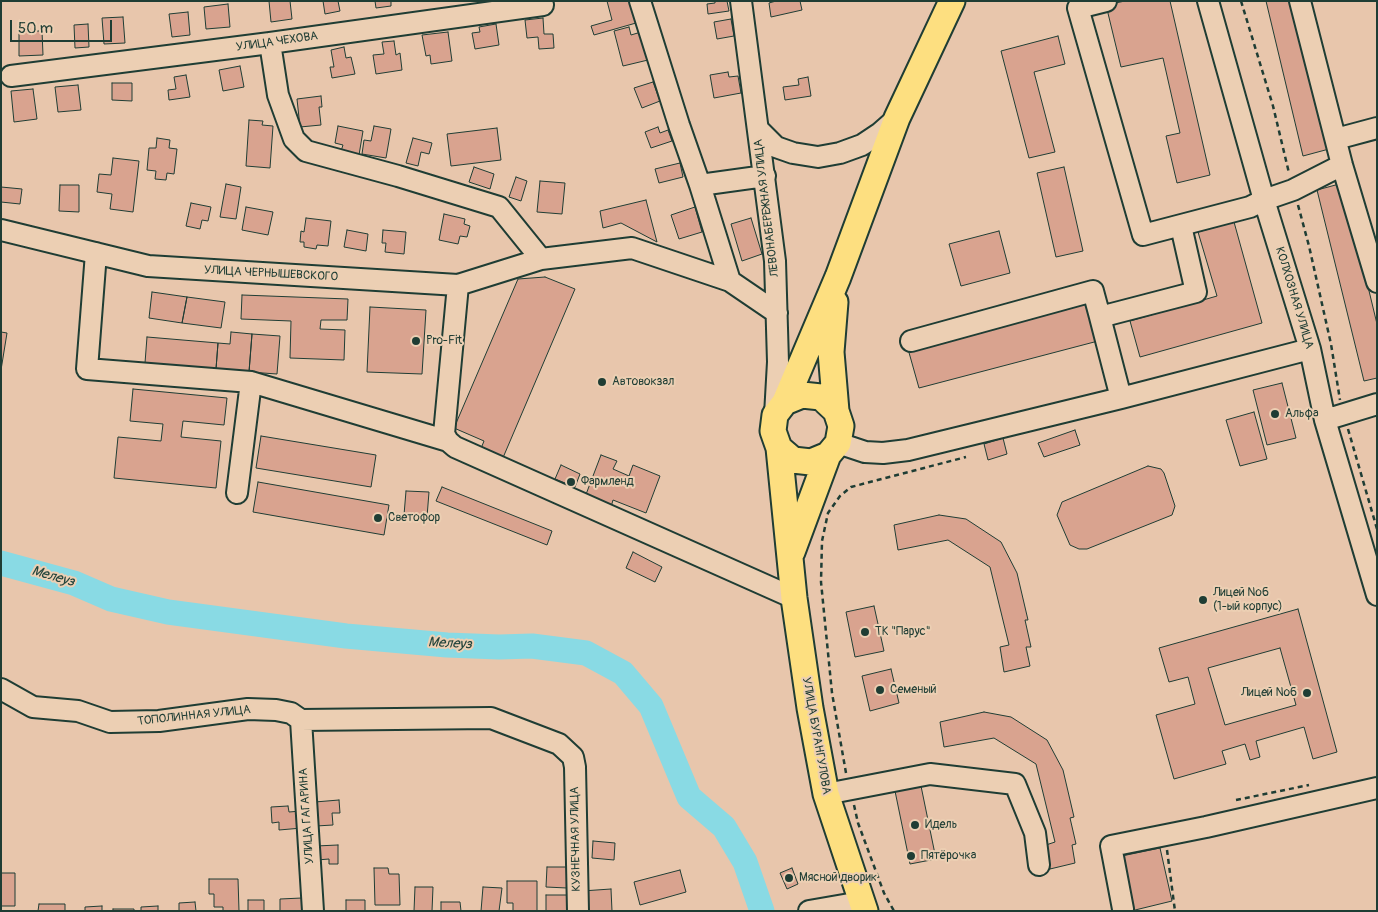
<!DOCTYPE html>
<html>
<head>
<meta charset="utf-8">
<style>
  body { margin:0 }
  #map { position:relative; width:1378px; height:912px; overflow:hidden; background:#e8c6ac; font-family:Pangolin,sans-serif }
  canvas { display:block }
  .frame { position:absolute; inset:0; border:2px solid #1f3d34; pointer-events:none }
  .scale { position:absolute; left:10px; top:20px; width:102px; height:22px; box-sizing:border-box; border:2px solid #1f3d34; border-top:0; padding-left:6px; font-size:15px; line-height:18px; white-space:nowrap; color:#1f3d34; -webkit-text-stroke:4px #eccfb3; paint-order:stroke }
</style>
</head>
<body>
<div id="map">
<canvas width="1378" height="912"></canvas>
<div class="frame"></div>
<div class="scale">50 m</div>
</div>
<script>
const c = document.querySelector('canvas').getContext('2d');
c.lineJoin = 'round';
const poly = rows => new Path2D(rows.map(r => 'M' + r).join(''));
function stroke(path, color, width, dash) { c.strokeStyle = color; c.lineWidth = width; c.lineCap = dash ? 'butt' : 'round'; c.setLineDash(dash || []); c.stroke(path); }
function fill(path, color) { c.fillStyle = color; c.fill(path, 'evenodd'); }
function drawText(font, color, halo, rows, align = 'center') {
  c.font = font + ' Pangolin,sans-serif'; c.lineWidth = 4; c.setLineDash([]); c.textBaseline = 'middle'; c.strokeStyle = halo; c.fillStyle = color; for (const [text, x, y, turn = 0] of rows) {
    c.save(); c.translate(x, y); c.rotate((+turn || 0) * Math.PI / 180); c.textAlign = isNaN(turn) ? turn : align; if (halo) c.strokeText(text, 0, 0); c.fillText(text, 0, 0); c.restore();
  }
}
stroke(poly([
  [1,563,74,583,111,599,168,612,346,636,447,645,499,647,532,646,586,653,623,673,651,706,689,797,724,827,745,862,762,911]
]), '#89dae4', 25);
const building = poly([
  [269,1,290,1,292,19,271,22,269,1],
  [323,1,338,1,340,11,325,14,323,1],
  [375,1,391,1,391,6,376,8,375,1],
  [607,1,629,1,636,23,594,35,591,26,612,20,607,1],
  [715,1,727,1,729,11,708,14,707,4,715,3,715,1],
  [776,1,800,1,802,10,771,17,769,3,776,1],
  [1125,1,1170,1,1210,175,1177,183,1166,136,1180,133,1163,58,1121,67,1106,5,1125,1],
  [1266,1,1292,1,1329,149,1303,156,1266,1],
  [228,4,230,27,206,29,204,7,228,4],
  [188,12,190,35,172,37,169,14,188,12],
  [123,17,125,43,104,44,102,18,123,17],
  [543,18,544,34,553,34,554,48,539,49,538,37,527,38,525,20,543,18],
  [731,19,734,36,717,39,714,22,731,19],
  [19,24,29,24,30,31,42,31,43,55,19,56,19,24],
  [88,24,89,47,75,48,74,25,88,24],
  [496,24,499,45,475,49,472,33,480,32,479,27,496,24],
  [629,27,631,35,641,32,648,60,623,66,614,31,629,27],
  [448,32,452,61,431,64,430,55,426,56,422,35,448,32],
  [1058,36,1065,64,1034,72,1055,152,1029,158,1001,51,1058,36],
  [394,41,396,55,400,53,402,70,376,74,373,55,384,54,382,42,394,41],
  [344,47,346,58,351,57,355,74,332,78,330,67,334,67,331,50,344,47],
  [240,66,244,87,223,91,219,70,240,66],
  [728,72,729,77,738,76,741,93,714,98,710,75,728,72],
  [186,75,190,97,169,100,168,90,176,89,174,77,186,75],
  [808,77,811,96,785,100,783,87,799,85,798,79,808,77],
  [653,82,660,101,642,108,634,88,653,82],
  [112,83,132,83,132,101,112,100,112,83],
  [78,85,81,110,58,112,55,87,78,85],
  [33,89,37,119,14,122,11,91,33,89],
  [321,96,322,107,319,107,321,125,300,127,297,99,321,96],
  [249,120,263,121,262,125,273,126,270,168,246,166,249,120],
  [338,126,363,131,359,155,341,151,343,145,335,143,338,126],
  [374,126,391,129,386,158,362,154,364,140,371,141,374,126],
  [658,127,660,133,668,130,672,141,651,148,645,132,658,127],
  [497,128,501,160,451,166,447,134,497,128],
  [157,138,170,140,169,148,177,149,174,174,167,173,166,180,155,179,156,171,147,170,149,148,156,148,157,138],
  [413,138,432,143,429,154,421,152,418,166,406,163,413,138],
  [113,158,139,161,133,212,110,209,112,194,97,192,99,174,111,175,113,158],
  [680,163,683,177,659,183,655,169,680,163],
  [474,167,494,174,490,189,469,182,474,167],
  [1064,167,1083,251,1056,257,1037,173,1064,167],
  [516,177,527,181,521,201,509,197,516,177],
  [540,181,565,183,562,214,537,212,540,181],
  [1343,183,1377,324,1377,378,1364,381,1317,190,1343,183],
  [226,184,241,187,236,219,220,217,226,184],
  [60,185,79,185,79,212,59,211,60,185],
  [1,187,22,189,20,204,1,202,1,187],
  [646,200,657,242,621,223,603,228,600,211,646,200],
  [191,203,211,207,208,221,202,220,200,229,186,226,191,203],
  [246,207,273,212,268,235,242,230,246,207],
  [695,207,702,232,679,239,671,215,695,207],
  [444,214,465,219,464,224,470,226,467,237,460,236,458,244,439,240,444,214],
  [306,218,331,221,328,246,317,245,316,249,304,247,304,242,300,242,301,231,304,232,306,218],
  [751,218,762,254,742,261,731,224,751,218],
  [1234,222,1262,323,1140,357,1130,321,1217,296,1198,232,1234,222],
  [347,230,368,234,366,251,344,247,347,230],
  [383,230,406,232,404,254,385,252,386,243,382,243,383,230],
  [999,231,1010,273,961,286,949,244,999,231],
  [545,277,575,289,502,460,480,451,484,441,454,428,518,279,545,277],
  [152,292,187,297,182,323,149,318,152,292],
  [242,295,348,299,347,320,321,320,320,329,345,330,344,360,290,358,291,321,241,319,242,295],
  [187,297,225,302,221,328,182,323,187,297],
  [1088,301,1098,341,919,388,908,349,1088,301],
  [370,307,426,310,422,374,367,372,370,307],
  [1,332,7,333,1,370,1,332],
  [231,332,252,334,249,372,216,369,218,343,230,344,231,332],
  [252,334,280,336,277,374,249,372,252,334],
  [147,337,218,343,216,369,145,363,147,337],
  [1282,383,1296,438,1267,445,1253,390,1282,383],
  [133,389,227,398,224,425,183,421,181,437,221,441,216,488,114,478,118,437,161,441,163,424,130,421,133,389],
  [1254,412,1267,459,1240,466,1226,420,1254,412],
  [1075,430,1080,445,1044,457,1038,443,1075,430],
  [261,436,376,455,371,487,256,468,261,436],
  [1003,438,1007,454,988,460,984,444,1003,438],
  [601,455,617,461,613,469,629,476,633,465,660,476,646,513,613,500,611,507,585,497,601,455],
  [561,465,580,474,575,487,555,479,561,465],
  [1148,466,1161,469,1164,473,1175,506,1172,515,1087,549,1079,549,1070,545,1057,515,1062,502,1148,466],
  [258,482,389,505,384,535,253,512,258,482],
  [442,487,552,531,547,545,436,501,442,487],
  [406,491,429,492,427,517,404,515,406,491],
  [939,515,966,519,1001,542,1017,573,1028,620,1025,620,1031,647,1026,647,1030,666,1004,672,1000,647,1009,645,990,567,948,540,898,550,894,525,939,515],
  [633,552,662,567,655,582,626,568,633,552],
  [874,606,884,651,855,657,846,612,874,606],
  [1298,609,1337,752,1313,759,1304,727,1256,741,1260,757,1250,760,1245,744,1222,751,1226,764,1174,779,1156,715,1195,704,1188,677,1169,682,1159,648,1298,609],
  [1280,648,1296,705,1225,725,1208,668,1280,648],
  [891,669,899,703,870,711,862,676,891,669],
  [984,712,1011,717,1047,740,1063,770,1074,817,1070,818,1076,844,1072,845,1075,863,1050,869,1046,845,1055,842,1036,764,994,738,944,747,940,722,984,712],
  [921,786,936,859,910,864,895,791,921,786],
  [339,800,340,813,332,813,333,825,316,826,315,802,339,800],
  [288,806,289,812,301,811,302,828,279,830,279,822,272,823,271,807,288,806],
  [593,841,615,843,614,860,592,858,593,841],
  [338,845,338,864,329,864,329,859,317,860,316,846,338,845],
  [1160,848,1172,901,1131,911,1117,857,1160,848],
  [547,867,568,867,567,888,546,887,547,867],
  [374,868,388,868,389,874,399,874,400,905,375,905,374,868],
  [792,868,798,884,787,889,780,873,792,868],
  [680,870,686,892,640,905,634,882,680,870],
  [1,873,15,873,15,906,1,906,1,873],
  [209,879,238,879,239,911,223,911,223,907,214,907,214,894,209,894,209,879],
  [507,881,537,881,537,911,513,911,513,903,507,903,507,881],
  [415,887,433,887,432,911,414,911,415,887],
  [483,887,502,888,499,911,481,911,483,887],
  [611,889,612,911,584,911,582,891,611,889],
  [546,895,571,895,571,911,546,911,546,895],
  [302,898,303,911,280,911,280,899,302,898],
  [248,900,264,900,264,911,248,911,248,900],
  [346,900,365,900,365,911,346,911,346,900],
  [195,902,196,911,179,911,179,903,195,902],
  [441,902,460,902,461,911,441,911,441,902],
  [39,904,65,904,65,911,38,911,39,904],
  [102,906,102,911,85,911,85,907,102,906],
  [158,906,158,911,141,911,141,907,158,906],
  [113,909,134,909,134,911,113,911,113,909]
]);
fill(building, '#d9a38f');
stroke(building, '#1f3d34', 1);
const minor = poly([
  [640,1,679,125,700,185,730,281],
  [741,1,775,261,778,362,775,415],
  [1106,1,1078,8,1143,235,1250,207,1264,200,1293,190,1342,165],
  [1208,1,1264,200,1310,349,1325,420,1377,595],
  [1300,1,1342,165,1377,282],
  [270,43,278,95,294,139,306,151,398,176,499,207,541,259],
  [11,76,270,43,543,5],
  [758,129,776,147,793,153,818,157,840,153,862,145,880,133,897,118],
  [1336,139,1377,128],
  [700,185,765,176],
  [1,230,148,266,458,285,541,259,632,248,730,281,777,313],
  [96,253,87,369,251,382,448,441],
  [458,285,444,434,448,441,455,447,794,598],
  [1100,317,1121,398],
  [911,341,1093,291,1100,317,1196,292,1181,226],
  [1325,420,1377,404],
  [838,443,865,452,883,453,908,450,1121,398,1310,349],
  [237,493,251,382],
  [1,689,33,707,78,711,110,722,159,721,248,709,276,710,291,713,301,720],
  [301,720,491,718,559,744,573,757,575,767,578,911],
  [301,720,313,911],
  [826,794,930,774,1015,784,1035,833,1039,865],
  [1123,909,1111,846,1206,827,1377,788],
  [809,911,861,902]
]);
const major = poly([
  [835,302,831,352,836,411,841,426,838,443,828,455,811,462,793,460,779,448,773,431,775,415,785,402,802,395,821,397,836,411],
  [785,402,838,277,897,118,952,1],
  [779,448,794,598,810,708,826,794,865,911],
  [792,552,828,455]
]);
stroke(minor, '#1f3d34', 24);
stroke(major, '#1f3d34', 29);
stroke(poly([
  [1241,1,1273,106,1289,173],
  [1298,205,1309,246,1331,344,1340,400],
  [1348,429,1377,529],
  [846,773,832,693,821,582,822,541,828,513,840,496,851,487,966,457],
  [1236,800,1309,785],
  [854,805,858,823,884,893,894,911],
  [1167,850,1175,911]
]), '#1f3d34', 2.5, [5, 4]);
stroke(minor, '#eccfb3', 20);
stroke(major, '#fddf80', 25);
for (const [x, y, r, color] of [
  [416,341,5,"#1f3d34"],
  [602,382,5,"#1f3d34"],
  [1275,414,5,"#1f3d34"],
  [571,482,5,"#1f3d34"],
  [378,518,5,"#1f3d34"],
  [1203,600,5,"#1f3d34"],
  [865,632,5,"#1f3d34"],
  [880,690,5,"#1f3d34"],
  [1307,693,5,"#1f3d34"],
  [915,825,5,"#1f3d34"],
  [911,856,5,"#1f3d34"],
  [789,878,5,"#1f3d34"]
]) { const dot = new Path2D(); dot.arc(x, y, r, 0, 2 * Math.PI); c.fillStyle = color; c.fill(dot); stroke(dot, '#eccfb3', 2); }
drawText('12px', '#1f3d34', '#eccfb3', [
  ["УЛИЦА ЧЕХОВА",277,42,-8],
  ["ЛЕВОНАБЕРЕЖНАЯ УЛИЦА",767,208,-97],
  ["УЛИЦА ЧЕРНЫШЕВСКОГО",271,274,3],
  ["КОЛХОЗНАЯ УЛИЦА",1294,298,73],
  ["ТОПОЛИННАЯ УЛИЦА",194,716,-6],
  ["УЛИЦА БУРАНГУЛОВА",816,736,80],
  ["УЛИЦА ГАГАРИНА",307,816,-94],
  ["КУЗНЕЧНАЯ УЛИЦА",576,839,-91]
]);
drawText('12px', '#1f3d34', '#eccfb3', [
  ["Pro-Fit",426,341],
  ["Автовокзал",612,382],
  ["Альфа",1285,414],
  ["Фармленд",581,482],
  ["Светофор",388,518],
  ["Лицей №6",1213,593],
  ["(1-ый корпус)",1213,607],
  ["ТК \"Парус\"",875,632],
  ["Семеный",890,690],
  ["Лицей №6",1297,693,"right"],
  ["Идель",925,825],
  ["Пятёрочка",921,856],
  ["Мясной дворик",799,878]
], 'left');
drawText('italic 14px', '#24453d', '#eccfb3', [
  ["Мелеуз",53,577,16],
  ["Мелеуз",450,644,3]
]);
</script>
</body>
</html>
